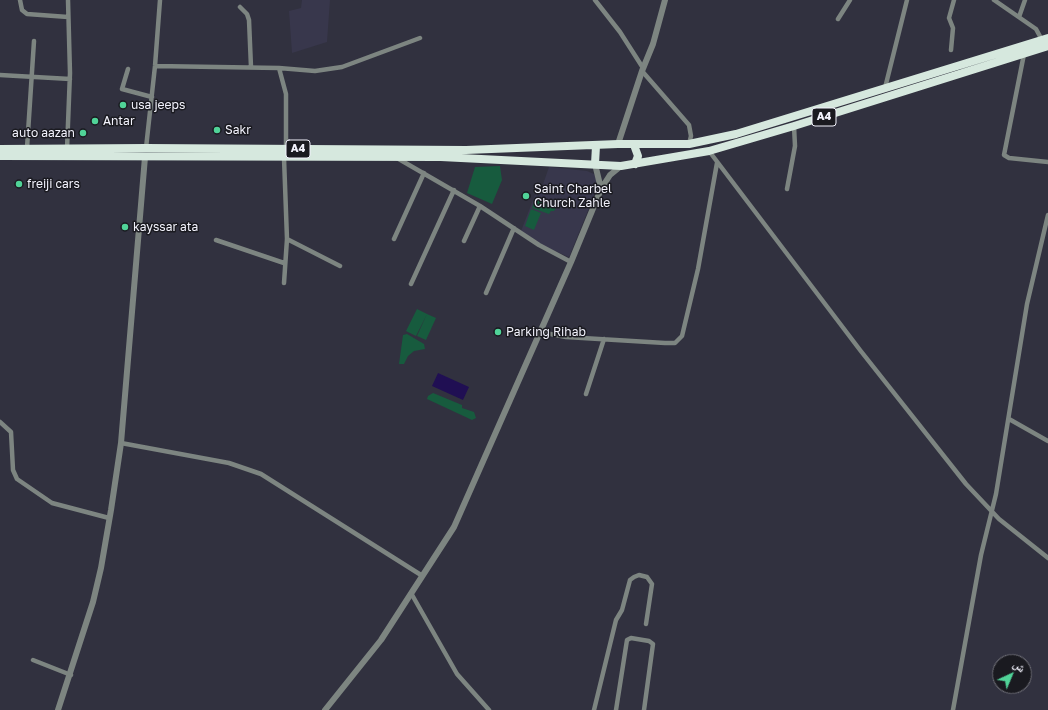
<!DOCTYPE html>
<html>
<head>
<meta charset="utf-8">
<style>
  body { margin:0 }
  #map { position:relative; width:1048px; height:710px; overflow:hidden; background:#31313f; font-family:"Golos Text","Noto Naskh Arabic",sans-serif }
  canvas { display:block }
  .north { position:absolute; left:992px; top:654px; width:40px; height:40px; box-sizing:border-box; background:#1a1a20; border:1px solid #707078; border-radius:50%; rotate:44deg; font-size:11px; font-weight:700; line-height:16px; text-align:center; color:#f2f2fc }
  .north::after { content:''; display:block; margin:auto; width:14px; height:18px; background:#50d398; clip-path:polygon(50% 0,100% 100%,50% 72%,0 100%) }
</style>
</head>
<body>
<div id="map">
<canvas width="1048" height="710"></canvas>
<div class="north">ش</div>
</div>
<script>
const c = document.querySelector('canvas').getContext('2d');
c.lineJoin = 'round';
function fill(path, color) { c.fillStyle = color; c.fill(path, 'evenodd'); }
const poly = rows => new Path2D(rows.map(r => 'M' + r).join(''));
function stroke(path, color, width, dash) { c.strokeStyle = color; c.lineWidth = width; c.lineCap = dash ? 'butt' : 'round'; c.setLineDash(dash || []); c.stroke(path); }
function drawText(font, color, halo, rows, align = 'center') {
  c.font = font + ' "Golos Text",sans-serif'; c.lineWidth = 3; c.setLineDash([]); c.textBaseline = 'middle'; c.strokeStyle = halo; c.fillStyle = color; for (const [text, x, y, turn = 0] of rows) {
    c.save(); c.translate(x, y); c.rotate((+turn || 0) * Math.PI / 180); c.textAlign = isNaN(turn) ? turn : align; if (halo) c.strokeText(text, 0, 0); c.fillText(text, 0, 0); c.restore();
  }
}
fill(poly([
  [302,0,330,0,327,42,292,53,289,11,301,8],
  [549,167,587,171,594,174,596,179,597,188,569,257,541,245,521,231,535,195,539,196]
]), '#38374c');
fill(poly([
  [500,166,502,180,492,204,467,193,475,167],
  [535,199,556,208,554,211,551,211,549,214,532,208],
  [531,209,541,213,534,230,525,226],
  [417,309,427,314,416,336,406,331],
  [427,314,436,318,426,340,417,336],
  [407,334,424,344,425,349,414,351,408,356,404,364,399,364,403,335],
  [433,393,462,405,462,408,474,412,476,418,472,420,427,399,428,396]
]), '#175b3e');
fill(poly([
  [438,373,469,387,463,400,432,386]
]), '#200f53');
stroke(poly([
  [20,0,22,10,27,14,68,17],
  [595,0,620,32,643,68],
  [994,0,1036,29,1042,40],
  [240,7,247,14,249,20,251,67],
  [1019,17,1025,0],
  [838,19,850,0],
  [951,50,953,28,949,18,954,0],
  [1024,54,1004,155,1009,158,1048,162],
  [155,66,279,68,286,94,286,149],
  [279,68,315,71,342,67,420,38],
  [128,69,122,89,152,97],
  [642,71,689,125,691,136,689,144],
  [0,75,70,79],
  [885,88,907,0],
  [27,148,34,41],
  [146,148,155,66,160,0],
  [67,149,70,73,68,0],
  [709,151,860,350,966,484,999,519,1048,558],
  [284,158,287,239,284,283],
  [397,158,480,206,539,245,571,262],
  [787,189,795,146,794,126],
  [287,239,340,266],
  [394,239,424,173],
  [216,240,284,263],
  [464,241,480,206],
  [411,284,454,190],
  [486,293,514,228],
  [540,332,566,337,665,343,675,343,682,336,698,269,717,163],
  [586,394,604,339],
  [1009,419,1048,441],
  [0,422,11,432,13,470,17,479,52,503,109,518],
  [121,443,229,463,261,474,421,575],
  [411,593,457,674,489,710],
  [33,660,71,675],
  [594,710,616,620,622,610,630,580,634,577,639,575,647,577,652,584,646,624],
  [616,710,627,640,631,638,649,641,653,644,644,710],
  [953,710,981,555,996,494,1027,304,1048,215]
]), '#7d8581', 4.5);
stroke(poly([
  [618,144,642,71,653,44,665,0],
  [595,164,601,189],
  [58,710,93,602,101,568,111,510,121,443,145,157],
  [325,710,381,640,454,527,571,262,601,189,610,175,621,166]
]), '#7d8581', 6);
stroke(poly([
  [634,145,638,156,635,164],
  [0,149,146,148,466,150,618,144,689,144,736,134,1048,38],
  [0,156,441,157,621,166,709,151,794,126,1048,46],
  [595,164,596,146]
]), '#d6e8de', 8);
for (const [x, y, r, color] of [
  [123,105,4,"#50d398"],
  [95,121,4,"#50d398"],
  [217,130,4,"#50d398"],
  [83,133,4,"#50d398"],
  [19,184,4,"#50d398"],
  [526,196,4,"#50d398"],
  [125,227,4,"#50d398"],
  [498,332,4,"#50d398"]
]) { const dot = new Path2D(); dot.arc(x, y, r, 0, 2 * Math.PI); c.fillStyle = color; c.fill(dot); stroke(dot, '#1a1a20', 1.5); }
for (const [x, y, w] of [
  [824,117,24],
  [298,149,24]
]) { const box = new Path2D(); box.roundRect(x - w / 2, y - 9, w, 18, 3); c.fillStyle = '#1a1a20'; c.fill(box); stroke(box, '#f2f2fc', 1); }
drawText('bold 11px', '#f2f2fc', null, [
  ["A4",824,117],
  ["A4",298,149]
]);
drawText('12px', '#f2f2fc', '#1a1a20', [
  ["usa jeeps",131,105],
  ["Antar",103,121],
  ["Sakr",225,130],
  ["auto aazan",75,133,"right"],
  ["freiji cars",27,184],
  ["Saint Charbel",534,189],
  ["Church Zahle",534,203],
  ["kayssar ata",133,227],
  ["Parking Rihab",506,332]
], 'left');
</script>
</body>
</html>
